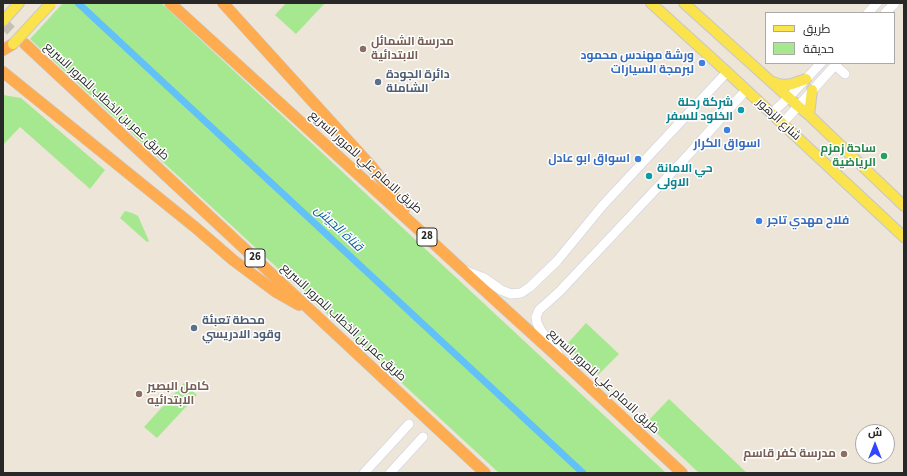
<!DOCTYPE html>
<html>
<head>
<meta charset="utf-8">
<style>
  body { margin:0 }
  #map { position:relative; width:907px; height:476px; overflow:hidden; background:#ece5d8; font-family:"Source Sans 3",Cairo,sans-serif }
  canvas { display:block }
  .frame { position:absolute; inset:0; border:4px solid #282828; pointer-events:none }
  .legend { position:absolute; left:765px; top:12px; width:130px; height:52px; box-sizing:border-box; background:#fff; border:1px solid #a9a9a9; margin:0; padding:5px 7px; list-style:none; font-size:12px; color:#282828 }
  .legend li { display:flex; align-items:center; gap:8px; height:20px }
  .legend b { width:20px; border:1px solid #a9a9a9 }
  .north { position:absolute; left:855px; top:424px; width:40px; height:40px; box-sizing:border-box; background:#fff; border:1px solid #a9a9a9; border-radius:50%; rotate:0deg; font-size:11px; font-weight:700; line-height:16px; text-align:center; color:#282828 }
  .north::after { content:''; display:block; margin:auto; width:14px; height:18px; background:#3346ff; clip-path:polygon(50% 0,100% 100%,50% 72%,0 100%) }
</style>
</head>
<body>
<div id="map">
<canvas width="907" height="476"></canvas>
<div class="frame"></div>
<ul class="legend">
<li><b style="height:5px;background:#fbe34e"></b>طريق</li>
<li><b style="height:11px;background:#a6e890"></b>حديقة</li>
</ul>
<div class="north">ش</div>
</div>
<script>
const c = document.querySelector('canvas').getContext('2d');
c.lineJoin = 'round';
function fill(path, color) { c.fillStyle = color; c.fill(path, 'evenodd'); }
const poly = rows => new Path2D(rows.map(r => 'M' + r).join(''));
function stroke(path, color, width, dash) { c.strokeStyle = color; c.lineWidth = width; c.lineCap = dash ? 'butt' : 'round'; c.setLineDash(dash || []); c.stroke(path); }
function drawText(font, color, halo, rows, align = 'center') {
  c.font = font + ' "Source Sans 3",Cairo,sans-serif'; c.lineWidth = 3; c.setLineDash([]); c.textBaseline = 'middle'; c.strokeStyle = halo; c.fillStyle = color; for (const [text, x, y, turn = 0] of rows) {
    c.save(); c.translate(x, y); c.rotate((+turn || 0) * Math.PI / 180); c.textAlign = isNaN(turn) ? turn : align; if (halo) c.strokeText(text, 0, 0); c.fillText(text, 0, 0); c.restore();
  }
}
fill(poly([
  [63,3,161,3,666,473,499,473,30,39],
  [286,3,325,3,296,34,275,15],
  [3,95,21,98,105,170,90,189,20,127,3,145],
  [125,211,132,213,138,216,149,241,147,242,120,218],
  [586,323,619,354,598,375,566,345],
  [184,383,197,395,157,438,144,427],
  [669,399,747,473,699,473,646,423]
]), '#a6e890');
stroke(poly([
  [78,3,583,473]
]), '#62c2f7', 7);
stroke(poly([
  [3,23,25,44]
]), '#c5bfb5', 11, [11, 5.5]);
const secondary = poly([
  [868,13,877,3],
  [885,13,895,3],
  [835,65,845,74],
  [771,114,789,97,821,63],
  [782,124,837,63],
  [466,271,484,278,501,290,511,294,521,293,530,287,557,261,603,205,727,72],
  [558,354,552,344,541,331,537,323,536,317,539,310,559,292,641,205,690,153,746,90],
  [364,473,409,424],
  [390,473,423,437]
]);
const primary = poly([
  [651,3,727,72,904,237],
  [684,3,798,106,809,115,904,206],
  [3,21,19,3],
  [773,82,778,84,785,85,792,84,806,79],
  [809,115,812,90]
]);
const highway = poly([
  [170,3,418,229,494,299,560,359,682,473],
  [223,3,372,167,404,209],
  [25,44,485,473],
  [3,50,13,44],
  [3,72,196,228,233,260,276,292,299,305]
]);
stroke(secondary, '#ced0e3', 10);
stroke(primary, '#c7c7c7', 12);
stroke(highway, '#c7c7c7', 12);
stroke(secondary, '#fff', 9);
stroke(primary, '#fbe34e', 10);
stroke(highway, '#ffac51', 11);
const primaryBridge = poly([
  [13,44,51,3]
]);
stroke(primaryBridge, '#c7c7c7', 12, []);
stroke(primaryBridge, '#fbe34e', 10);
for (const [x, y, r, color] of [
  [363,49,4,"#8d6e63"],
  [702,63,4,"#3f7fe0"],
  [378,82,4,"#5c6f8a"],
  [741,110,4,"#0f9aa8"],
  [727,130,4,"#3f7fe0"],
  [884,156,4,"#2e9e5b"],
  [638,159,4,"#3f7fe0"],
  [649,176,4,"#0f9aa8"],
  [759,221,4,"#3f7fe0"],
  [194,328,4,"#5c6f8a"],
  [139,394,4,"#8d6e63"],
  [844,454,4,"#8d6e63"]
]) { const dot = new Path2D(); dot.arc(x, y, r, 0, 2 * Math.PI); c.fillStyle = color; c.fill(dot); stroke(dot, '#fff', 1.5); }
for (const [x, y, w] of [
  [427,237,20],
  [255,258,20]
]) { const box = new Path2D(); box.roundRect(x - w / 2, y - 9, w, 18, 3); c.fillStyle = '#fff'; c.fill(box); stroke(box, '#282828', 1); }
drawText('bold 11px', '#282828', null, [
  ["28",427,237],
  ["26",255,258]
]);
drawText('bold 12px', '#785e54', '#fff', [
  ["مدرسة الشمائل",371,42],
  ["الابتدائية",371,56],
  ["كامل البصير",147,387],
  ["الابتدائيه",147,401],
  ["مدرسة كفر قاسم",836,454,"right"]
], 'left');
drawText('bold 12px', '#366cbe', '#fff', [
  ["ورشة مهندس محمود",694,56],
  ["لبرمجة السيارات",694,70],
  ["اسواق الكرار",727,144,"center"],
  ["اسواق ابو عادل",630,159],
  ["فلاح مهدي تاجر",767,221,"left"]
], 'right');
drawText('bold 12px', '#4e5e75', '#fff', [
  ["دائرة الجودة",386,75],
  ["الشاملة",386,89],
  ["محطة تعبئة",202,321],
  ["وقود الادريسي",202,335]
], 'left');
drawText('12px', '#282828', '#fff', [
  ["طريق عمر بن الخطاب للمرور السريع",106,102,43],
  ["شارع الزهور",778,120,43],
  ["طريق الامام علي للمرور السريع",365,163,42],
  ["طريق عمر بن الخطاب للمرور السريع",343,323,43],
  ["طريق الامام علي للمرور السريع",603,382,43]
]);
drawText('bold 12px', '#0d838f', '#fff', [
  ["شركة رحلة",733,103],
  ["الخلود للسفر",733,117],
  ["حي الامانة",657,169,"left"],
  ["الاولى",657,183,"left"]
], 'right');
drawText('bold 12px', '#27864d', '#fff', [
  ["ساحة زمزم",876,149],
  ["الرياضية",876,163]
], 'right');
drawText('italic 13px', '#035ca1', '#fff', [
  ["قناة الجيش",338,229,43]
]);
</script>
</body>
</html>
